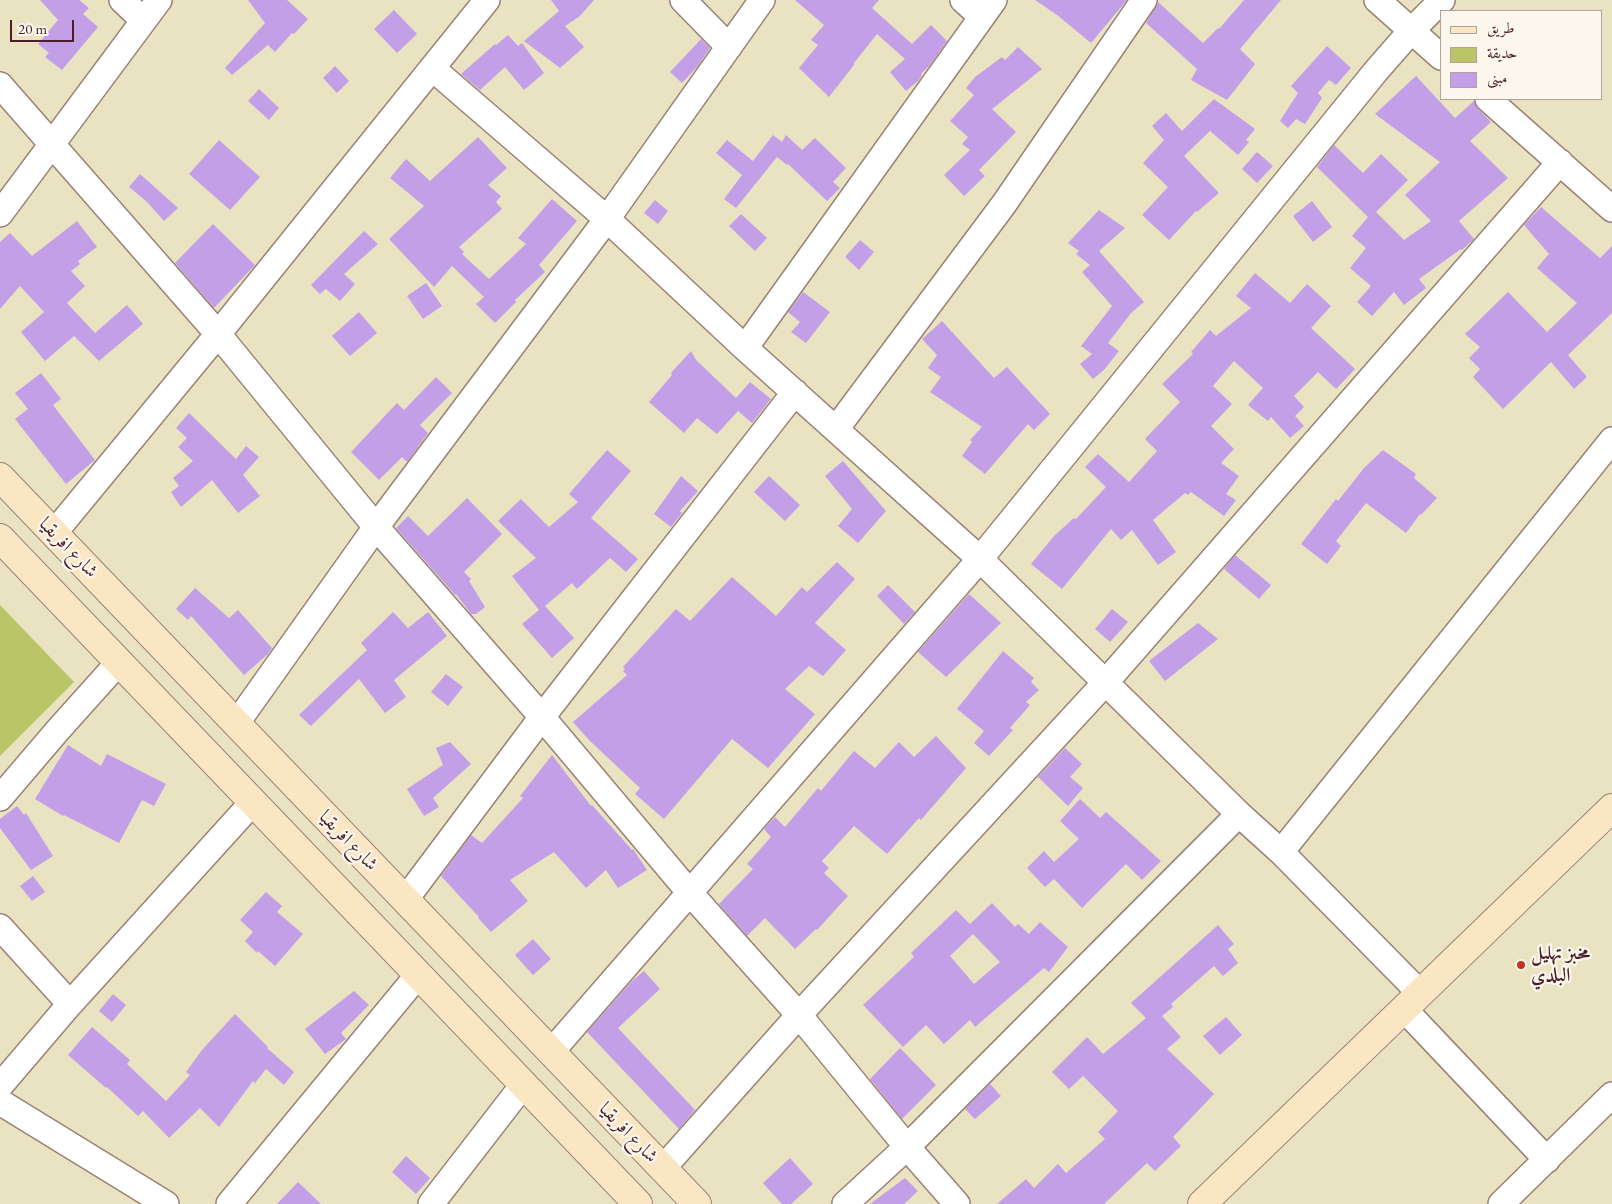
<!DOCTYPE html>
<html>
<head>
<meta charset="utf-8">
<style>
  body { margin:0 }
  #map { position:relative; width:1612px; height:1204px; overflow:hidden; background:#e9e3c2; font-family:"EB Garamond",Amiri,serif }
  canvas { display:block }
  .legend { position:absolute; left:1440px; top:10px; width:162px; height:90px; box-sizing:border-box; background:#fbf7ec; border:1px solid #b4a19f; margin:0; padding:6px 9px; list-style:none; font-size:15px; color:#4a1f2b }
  .legend li { display:flex; align-items:center; gap:10px; height:25px }
  .legend b { width:25px; border:1px solid #b4a19f }
  .scale { position:absolute; left:10px; top:20px; width:64px; height:22px; box-sizing:border-box; border:2px solid #4a1f2b; border-top:0; padding-left:6px; font-size:15px; line-height:18px; white-space:nowrap; color:#4a1f2b; -webkit-text-stroke:4px #fbf7ec; paint-order:stroke }
</style>
</head>
<body>
<div id="map">
<canvas width="1612" height="1204"></canvas>
<ul class="legend">
<li><b style="height:6px;background:#fbe6c4"></b>طريق</li>
<li><b style="height:14px;background:#bac567"></b>حديقة</li>
<li><b style="height:14px;background:#c39fe8"></b>مبنى</li>
</ul>
<div class="scale">20 m</div>
</div>
<script>
const c = document.querySelector('canvas').getContext('2d');
c.lineJoin = 'round';
function fill(path, color) { c.fillStyle = color; c.fill(path, 'evenodd'); }
const poly = rows => new Path2D(rows.map(r => 'M' + r).join(''));
function stroke(path, color, width, dash) { c.strokeStyle = color; c.lineWidth = width; c.lineCap = dash ? 'butt' : 'round'; c.setLineDash(dash || []); c.stroke(path); }
function drawText(font, color, halo, rows, align = 'center') {
  c.font = font + ' "EB Garamond",Amiri,serif'; c.lineWidth = 4.5; c.setLineDash([]); c.textBaseline = 'middle'; c.strokeStyle = halo; c.fillStyle = color; for (const [text, x, y, turn = 0] of rows) {
    c.save(); c.translate(x, y); c.rotate((+turn || 0) * Math.PI / 180); c.textAlign = isNaN(turn) ? turn : align; if (halo) c.strokeText(text, 0, 0); c.fillText(text, 0, 0); c.restore();
  }
}
fill(poly([
  [0,605,74,682,0,756]
]), '#bac567');
fill(poly([
  [40,0,79,0,89,8,83,14,98,27,62,70,45,57,49,53,38,44,58,20],
  [248,0,287,0,308,19,294,34,292,33,275,52,268,45,232,75,225,68,265,23],
  [551,0,594,0,580,16,565,26,584,47,560,68,524,41,559,11],
  [795,0,879,0,872,8,912,44,931,25,947,41,930,65,921,74,922,75,919,80,906,91,890,72,905,59,877,34,854,63,854,65,829,97,799,68,818,45,811,40,824,25],
  [1035,0,1127,0,1091,43,1057,15],
  [1244,0,1281,0,1240,49,1255,64,1227,100,1191,80,1197,69,1146,23,1158,2,1203,43,1218,28,1219,29],
  [394,10,417,34,397,53,374,29],
  [508,35,518,46,522,43,544,73,524,90,505,67,480,90,461,74,495,44,496,45],
  [701,39,710,48,697,67,682,83,670,72],
  [1327,46,1351,68,1336,85,1329,80,1318,93,1322,98,1305,124,1296,119,1288,128,1280,121,1298,93,1291,86],
  [1018,47,1042,69,992,109,1016,132,979,170,985,176,964,196,944,175,970,150,962,144,968,137,950,121,974,95,966,88,975,77,1002,57,1005,60],
  [335,66,349,81,337,93,323,78],
  [1416,76,1455,118,1474,101,1478,109,1491,122,1470,141,1508,178,1459,221,1474,239,1462,250,1461,249,1419,279,1426,288,1404,305,1394,292,1372,316,1357,302,1371,286,1350,268,1366,248,1352,236,1368,217,1317,167,1334,145,1363,173,1381,154,1408,180,1376,212,1404,240,1431,221,1405,195,1440,162,1375,114],
  [259,89,279,108,269,120,248,101],
  [1214,99,1255,129,1246,140,1249,142,1238,155,1210,131,1184,156,1219,193,1197,212,1196,211,1169,240,1142,215,1168,187,1143,163,1164,140,1152,126,1166,113,1182,131],
  [773,135,782,142,786,135,802,150,815,138,846,168,833,182,840,188,827,201,788,164,787,165,777,157,736,208,724,199,742,175,716,153,727,140,753,161],
  [478,137,507,168,488,185,501,196,496,202,502,209,459,247,464,252,462,254,489,279,526,244,518,238,552,199,577,221,539,265,545,272,515,300,516,302,495,323,476,304,484,297,452,266,434,287,389,239,424,206,390,178,406,159,430,181],
  [219,140,260,177,230,210,189,174],
  [1257,152,1273,166,1257,183,1242,169],
  [140,174,178,208,164,221,146,201,129,187],
  [655,200,668,211,658,224,644,213],
  [1312,201,1332,227,1313,242,1293,216],
  [1541,207,1600,258,1612,246,1612,313,1568,355,1587,377,1574,389,1551,362,1503,409,1473,377,1480,369,1469,358,1480,347,1465,334,1508,292,1547,332,1577,303,1537,268,1549,254,1524,225],
  [1099,210,1125,228,1099,251,1144,302,1131,313,1108,343,1119,351,1104,370,1093,379,1080,364,1092,354,1081,346,1112,306,1082,272,1090,265,1076,254,1079,251,1068,243],
  [741,214,767,238,755,251,729,226],
  [77,221,97,247,78,261,80,264,71,271,85,286,67,303,95,333,127,305,143,324,99,361,74,336,45,361,21,332,44,312,20,286,0,309,0,242,10,233,32,256],
  [213,224,255,265,214,308,175,263],
  [364,231,378,244,344,274,355,284,340,301,326,289,320,294,311,285],
  [860,240,874,252,859,270,845,257],
  [1255,273,1290,303,1307,284,1331,306,1311,328,1355,369,1336,389,1318,372,1294,396,1304,407,1295,416,1304,426,1290,438,1271,417,1268,421,1248,405,1263,388,1234,361,1213,386,1232,404,1211,426,1234,449,1221,463,1239,476,1226,494,1236,500,1224,516,1191,492,1188,495,1185,493,1153,520,1176,552,1158,565,1132,530,1121,540,1111,529,1062,589,1031,564,1054,536,1074,518,1076,519,1106,487,1085,467,1098,454,1129,482,1157,451,1145,439,1180,402,1162,384,1193,354,1191,352,1210,330,1216,336,1251,308,1236,296],
  [426,283,442,306,423,319,407,296],
  [803,292,830,312,806,343,791,332,800,322,788,312],
  [359,312,377,333,350,356,332,336],
  [942,321,994,378,1007,367,1050,414,1034,430,1028,424,985,474,962,456,972,442,970,440,982,427,930,392,941,377,928,368,937,355,922,339],
  [691,351,696,360,736,398,750,382,771,399,752,423,738,411,717,434,697,418,684,433,649,402,672,375,671,373],
  [41,373,61,399,53,405,95,460,66,484,15,419,28,409,15,393],
  [436,377,452,393,420,425,428,433,407,462,402,457,379,480,351,452,397,403,404,410],
  [189,413,236,459,246,446,259,457,243,475,260,496,238,513,212,480,181,507,171,492,179,486,173,478,193,461,178,447,187,438,176,428],
  [607,450,631,471,591,518,638,559,626,572,610,558,577,589,572,583,545,606,574,638,552,658,522,624,539,610,512,576,536,558,498,521,521,499,549,527,578,502,569,494],
  [1383,450,1416,474,1414,478,1437,498,1421,515,1420,514,1406,533,1366,503,1336,541,1341,546,1327,564,1301,544,1336,499,1338,501,1364,468],
  [843,461,886,511,858,543,838,526,852,509,825,476],
  [681,476,698,491,680,511,682,513,671,527,654,514],
  [769,476,800,505,785,521,754,492],
  [467,498,502,534,464,572,471,579,469,581,485,607,476,614,471,614,456,594,455,595,396,528,408,516,428,536],
  [1235,555,1271,585,1259,599,1224,569],
  [837,562,855,579,815,623,846,650,823,676,809,666,785,689,815,714,768,768,732,739,664,819,635,794,640,788,589,740,573,722,627,675,623,671,625,669,623,667,676,609,690,621,732,577,776,616,802,587,807,592],
  [888,585,915,612,904,624,877,596],
  [195,588,229,618,238,610,272,648,268,654,244,675,191,616,188,620,176,609],
  [969,594,1001,623,946,677,918,652],
  [1112,609,1128,622,1110,642,1095,629],
  [393,612,408,628,428,612,447,636,394,680,406,697,385,713,359,679,311,726,299,715,367,650,361,643],
  [1198,623,1218,639,1165,681,1149,661],
  [1003,651,1034,678,1031,682,1039,690,1026,702,1030,705,1010,728,1013,730,989,756,974,743,984,731,957,709],
  [446,674,463,687,448,706,431,692],
  [936,736,966,768,921,820,919,818,887,854,854,826,822,861,829,868,824,873,848,896,817,930,816,929,795,949,765,918,747,936,719,904,753,869,747,864,771,837,764,829,775,817,785,827,818,788,821,791,854,751,875,768,899,742,914,757],
  [450,742,471,764,433,798,439,807,424,816,407,789,443,765,436,748],
  [68,745,101,766,107,754,166,784,154,806,142,800,119,843,64,815,63,816,35,799],
  [1065,748,1082,764,1070,777,1083,788,1068,806,1038,777],
  [552,755,591,806,592,805,632,850,633,849,647,870,618,888,606,870,586,888,554,852,510,880,528,901,491,932,478,918,479,917,441,876,471,835,482,843,523,798,520,796],
  [1080,799,1100,818,1106,812,1161,861,1142,880,1126,864,1082,908,1054,879,1045,887,1027,868,1044,851,1054,862,1079,839,1060,821],
  [17,806,24,815,26,813,53,856,31,870,0,828,0,819],
  [33,876,45,892,32,901,20,886],
  [266,892,282,906,277,912,303,934,275,966,258,951,257,953,245,941,253,932,240,920],
  [992,903,1015,927,1018,924,1029,934,1040,922,1068,947,1049,972,1044,968,975,1027,970,1020,944,1044,926,1025,903,1047,863,1005,914,957,911,953,956,910,970,924],
  [973,934,1000,962,974,984,950,956],
  [1218,925,1234,944,1228,949,1238,963,1223,976,1214,966,1171,1004,1173,1007,1162,1016,1181,1037,1167,1049,1214,1094,1173,1137,1181,1146,1155,1171,1147,1163,1104,1204,997,1204,1026,1179,1034,1188,1058,1164,1066,1173,1105,1139,1098,1132,1118,1111,1083,1076,1069,1089,1052,1072,1087,1037,1103,1054,1146,1018,1131,1003],
  [533,939,551,959,533,975,515,955],
  [644,971,660,989,618,1028,695,1110,679,1129,587,1032,632,981],
  [354,991,369,1005,341,1033,346,1039,325,1054,305,1029],
  [113,994,126,1005,112,1022,99,1011],
  [235,1014,268,1047,267,1048,294,1072,284,1085,266,1069,255,1083,253,1081,219,1127,200,1108,169,1138,143,1111,138,1116,107,1087,106,1088,68,1055,92,1027,130,1060,127,1064,166,1101,190,1075,186,1072,202,1050],
  [1226,1017,1242,1035,1220,1055,1203,1036],
  [900,1048,936,1085,902,1119,870,1079],
  [990,1084,1001,1096,975,1119,965,1109],
  [406,1156,430,1178,416,1194,392,1172],
  [790,1158,813,1184,791,1204,782,1204,763,1183],
  [905,1178,918,1191,904,1204,870,1204],
  [298,1182,321,1204,277,1204]
]), '#c39fe8');
const street = poly([
  [122,0,143,20],
  [683,0,729,47],
  [963,0,982,17],
  [1377,0,1441,57],
  [432,68,607,219,745,348,980,559,1239,814,1281,852,1420,993],
  [0,85,218,334,376,527,542,717,690,893,799,1015,907,1147,957,1204],
  [1488,99,1612,209],
  [0,214,159,0],
  [745,348,994,0],
  [836,429,1004,204,1144,0],
  [54,533,218,334,487,0],
  [236,724,376,527,607,219,762,0],
  [0,798,58,730,119,662],
  [1281,852,1612,440],
  [405,900,542,717,795,392],
  [0,927,70,1004],
  [1404,1009,1547,1160],
  [551,1052,980,559,1376,71,1411,31,1442,0],
  [0,1086,70,1004,253,802],
  [0,1102,166,1204],
  [663,1168,799,1015,1105,683,1560,162],
  [229,1204,418,975],
  [431,1204,523,1085],
  [845,1204,907,1147,1239,814],
  [1501,1204,1612,1095]
]);
const secondary = poly([
  [0,477,697,1204],
  [0,538,638,1204],
  [1202,1204,1612,808]
]);
stroke(street, '#9a8176', 28);
stroke(secondary, '#9a8176', 30);
stroke(street, '#fff', 25);
stroke(secondary, '#fbe6c4', 28);
for (const [x, y, r, color] of [
  [1521,965,5,"#c8321e"]
]) { const dot = new Path2D(); dot.arc(x, y, r, 0, 2 * Math.PI); c.fillStyle = color; c.fill(dot); stroke(dot, '#fbf7ec', 2); }
drawText('19px', '#4a1f2b', '#fbf7ec', [
  ["شارع افريقيا",68,548,46],
  ["شارع افريقيا",348,841,46],
  ["شارع افريقيا",628,1133,46]
]);
drawText('bold 19px', '#4a1f2b', '#fbf7ec', [
  ["مخبز تهليل",1531,954],
  ["البلدي",1531,976]
], 'left');
</script>
</body>
</html>
